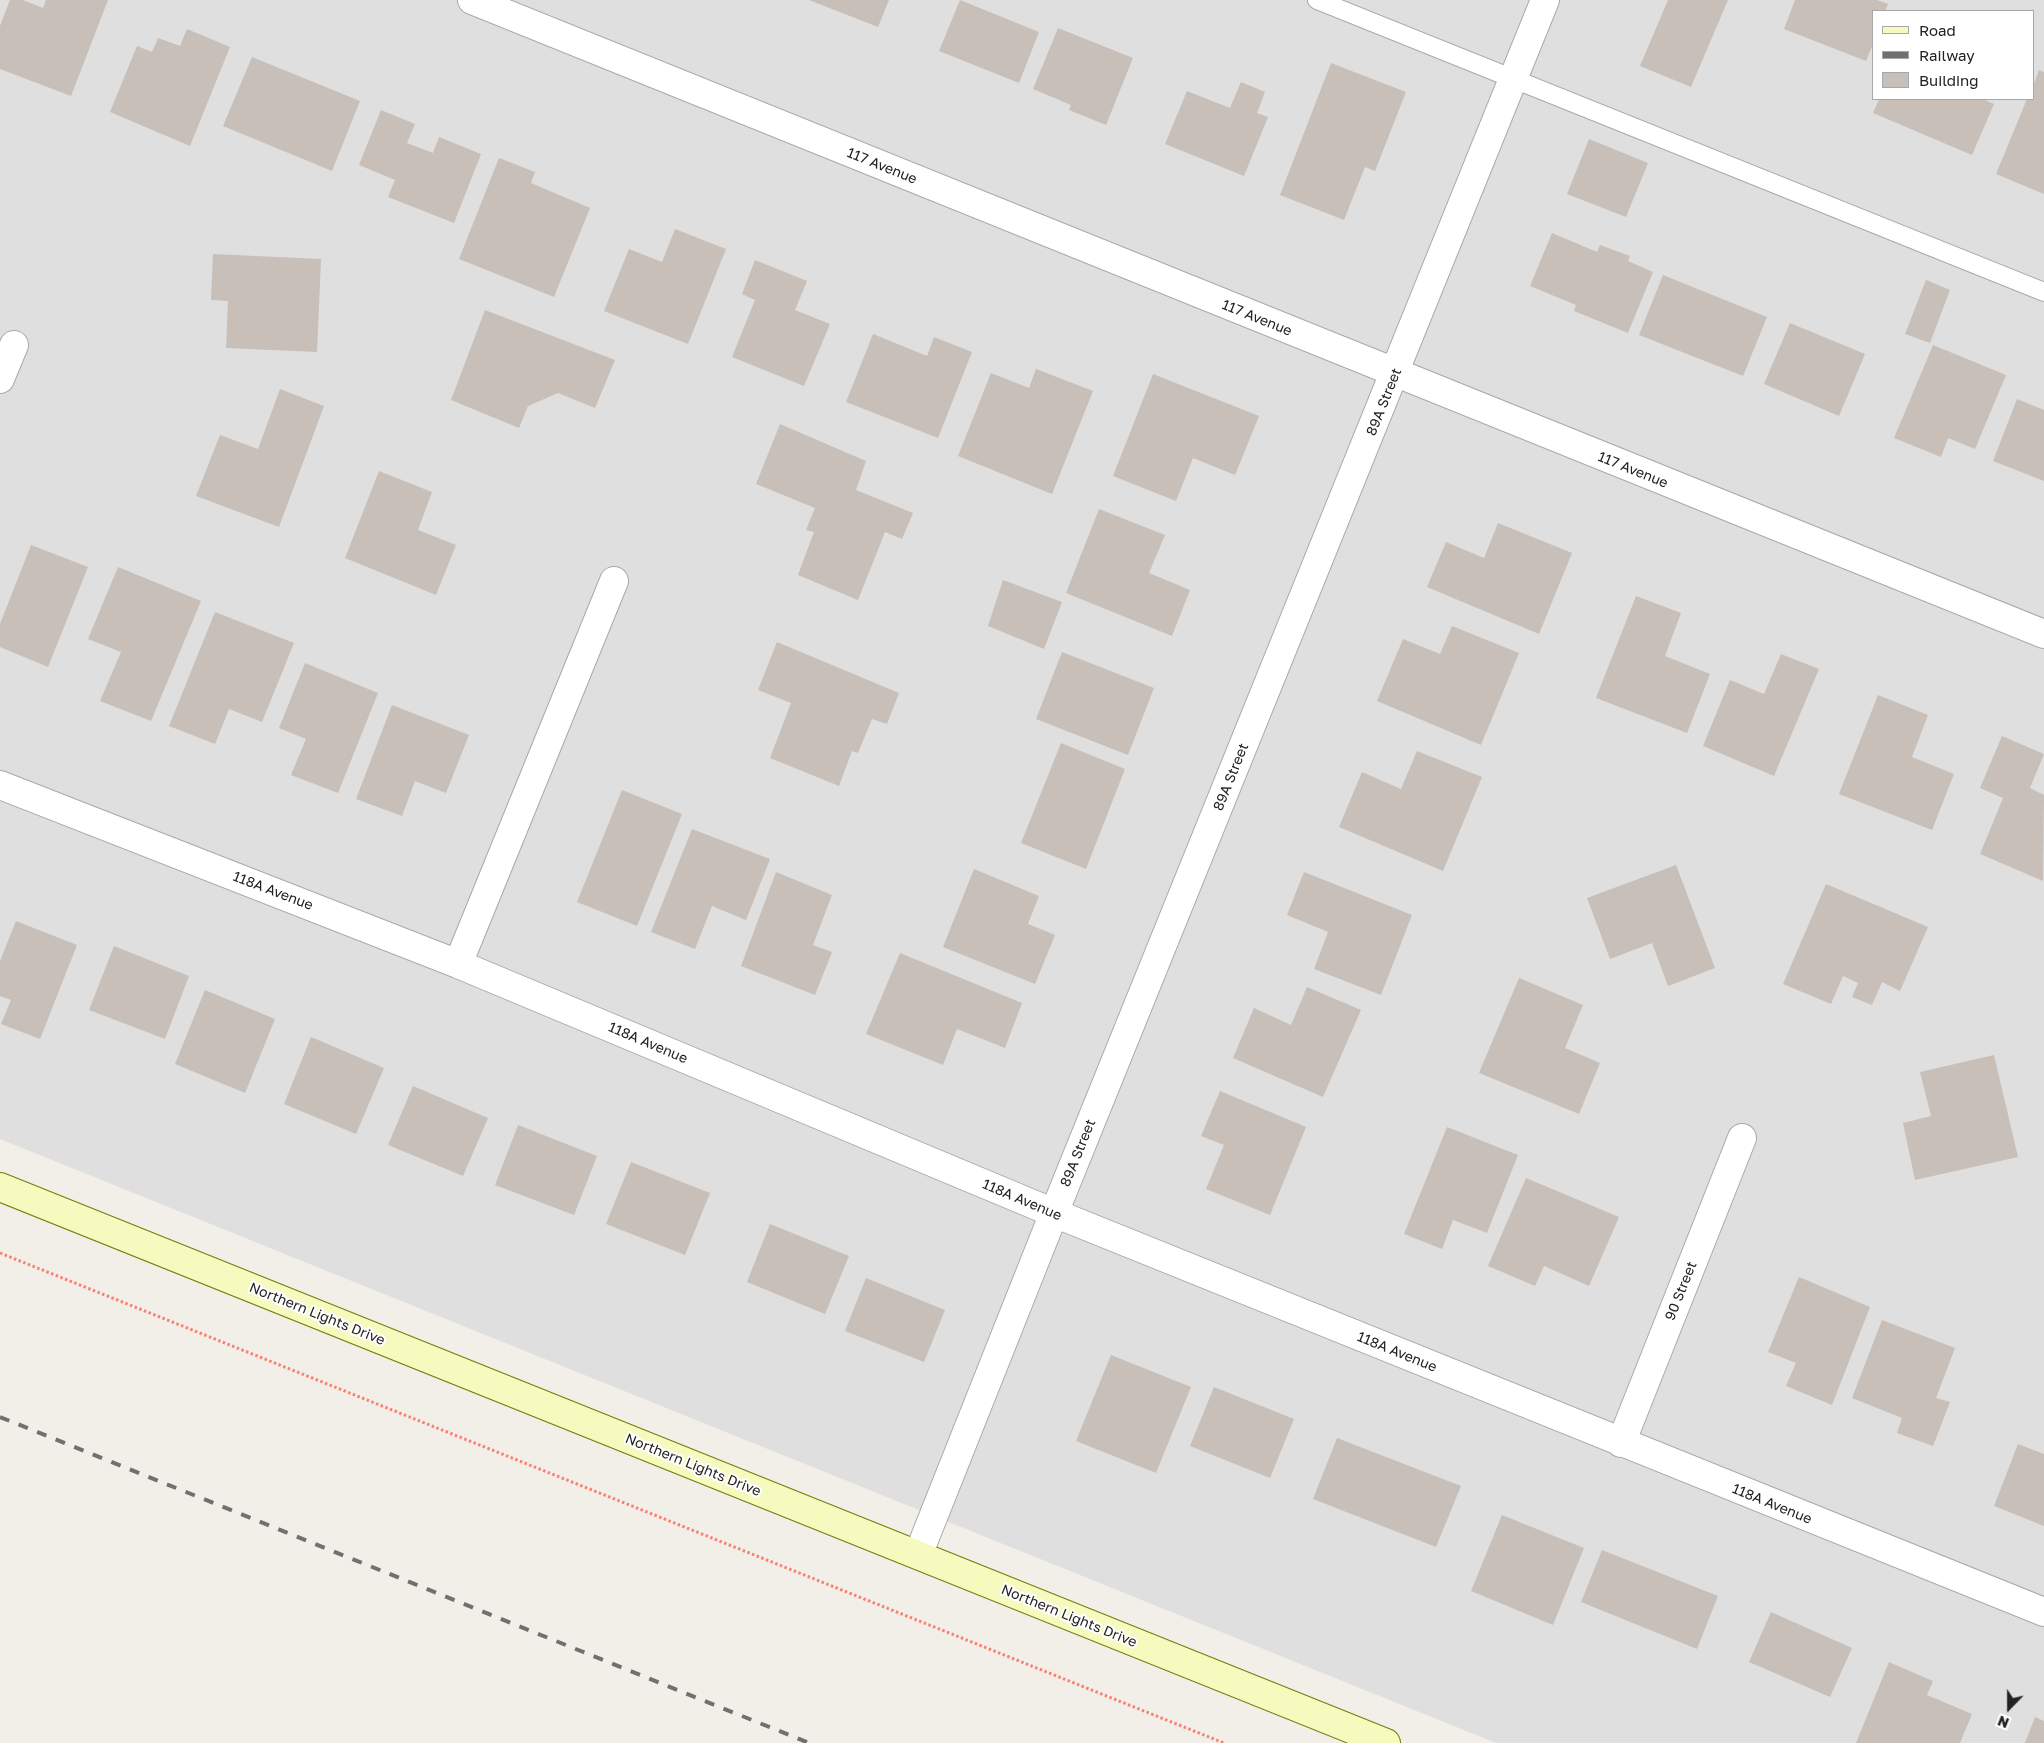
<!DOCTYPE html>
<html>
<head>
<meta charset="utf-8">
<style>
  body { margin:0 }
  #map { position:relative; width:2044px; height:1743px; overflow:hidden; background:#f2efe9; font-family:"Golos Text",sans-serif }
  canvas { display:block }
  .legend { position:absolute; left:1872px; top:10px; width:162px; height:90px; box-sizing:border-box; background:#fff; border:1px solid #a7a7a7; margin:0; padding:6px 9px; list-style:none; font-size:15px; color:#222 }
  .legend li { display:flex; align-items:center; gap:10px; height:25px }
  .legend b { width:25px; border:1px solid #a7a7a7 }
  .north { position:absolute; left:1984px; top:1683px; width:50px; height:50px; -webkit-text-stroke:4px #fff; paint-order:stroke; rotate:202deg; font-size:14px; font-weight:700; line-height:20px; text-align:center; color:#222 }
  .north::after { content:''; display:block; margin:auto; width:18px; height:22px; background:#222; clip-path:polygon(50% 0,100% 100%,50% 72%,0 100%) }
</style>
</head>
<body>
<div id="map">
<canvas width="2044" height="1743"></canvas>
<ul class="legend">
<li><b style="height:6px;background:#f7fabf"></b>Road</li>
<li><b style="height:6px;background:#707070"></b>Railway</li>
<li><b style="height:14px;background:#c7bfb8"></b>Building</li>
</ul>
<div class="north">N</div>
</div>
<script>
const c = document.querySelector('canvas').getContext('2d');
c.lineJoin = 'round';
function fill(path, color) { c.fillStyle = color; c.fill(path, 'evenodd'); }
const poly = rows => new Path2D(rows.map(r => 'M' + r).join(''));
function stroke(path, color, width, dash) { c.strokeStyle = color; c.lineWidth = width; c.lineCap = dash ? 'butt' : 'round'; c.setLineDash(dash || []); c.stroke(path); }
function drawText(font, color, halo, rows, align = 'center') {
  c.font = font + ' "Golos Text",sans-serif'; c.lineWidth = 4; c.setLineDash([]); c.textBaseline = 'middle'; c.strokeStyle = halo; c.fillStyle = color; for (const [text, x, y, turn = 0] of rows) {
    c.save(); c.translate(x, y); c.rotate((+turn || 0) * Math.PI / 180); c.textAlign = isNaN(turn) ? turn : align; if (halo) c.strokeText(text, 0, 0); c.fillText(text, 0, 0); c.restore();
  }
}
fill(poly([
  [0,0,2044,0,2044,1743,1496,1743,0,1139],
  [1873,11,2033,11,2033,99,1873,99]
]), '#e0dfdf');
fill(poly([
  [10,0,23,0,43,8,46,0,108,0,71,96,0,69,0,26],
  [809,0,889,0,878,27],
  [960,0,1039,32,1019,83,939,51],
  [1668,0,1728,0,1691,87,1640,66],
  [1795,0,1877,0,1888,4,1885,11,1873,11,1873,44,1866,61,1784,29],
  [1058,28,1133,58,1106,125,1069,110,1071,105,1033,89],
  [187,29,230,47,190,146,110,112,137,46,152,52,158,38,180,46],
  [252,57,360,101,332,171,223,126],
  [1331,63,1406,92,1375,171,1365,167,1344,220,1280,195],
  [2039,70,2044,72,2044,194,1996,174,2027,99,2033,99,2033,86],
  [1241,82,1265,92,1257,113,1268,117,1244,176,1165,144,1187,91,1230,108],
  [1879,99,1983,99,1994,104,1972,155,1873,113],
  [381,110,415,124,407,143,433,153,439,137,481,154,454,223,388,197,395,180,359,165],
  [1589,139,1648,163,1626,217,1567,194],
  [499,158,535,172,531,183,590,208,554,297,459,259],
  [675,229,726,249,688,344,604,311,629,249,662,262],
  [1552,233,1597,252,1600,245,1630,256,1628,261,1653,272,1628,333,1574,311,1576,305,1530,286],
  [213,254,321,259,317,352,226,348,228,301,211,300],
  [755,260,807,281,795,310,830,324,804,386,732,357,755,300,742,294],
  [1663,275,1767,317,1743,376,1639,335],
  [1926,280,1950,290,1930,343,1905,334],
  [485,310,615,360,595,408,558,393,528,406,519,428,451,400],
  [1790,323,1865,354,1839,416,1764,384],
  [873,334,927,356,934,337,972,352,938,438,846,402],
  [1933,345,2006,375,1975,449,1948,438,1941,457,1894,438],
  [1036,369,1093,391,1052,494,958,456,991,373,1029,388],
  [1153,374,1259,416,1235,475,1193,458,1176,501,1113,476],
  [280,389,324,406,279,527,196,496,220,435,258,449],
  [2017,399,2044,410,2044,481,1993,461],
  [780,424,866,461,856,490,913,513,902,539,885,532,858,600,798,575,814,532,806,530,815,508,756,484],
  [379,471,432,492,418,530,456,545,436,595,345,558],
  [1099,509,1165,535,1149,573,1190,590,1172,636,1066,593],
  [1498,523,1572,553,1539,634,1427,587,1446,542,1484,558],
  [31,545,88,567,48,667,0,647,0,624],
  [118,567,201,601,151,721,100,701,121,652,88,639],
  [1003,580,1062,602,1044,649,988,626],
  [1636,596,1681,613,1665,656,1710,674,1687,733,1596,698],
  [215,612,294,643,262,722,229,709,215,744,169,726],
  [1452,626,1519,653,1481,745,1377,701,1403,639,1440,654],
  [777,642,899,693,887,724,872,719,858,753,852,751,839,786,770,758,791,703,758,690],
  [1062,652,1154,688,1128,755,1036,719],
  [1781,654,1819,669,1774,776,1703,746,1730,680,1764,694],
  [305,663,378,693,338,793,291,775,306,739,279,728],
  [1878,695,1928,715,1912,757,1954,774,1932,830,1839,794],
  [392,705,469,735,446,793,415,781,402,816,356,799],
  [2002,736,2044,754,2030,788,2044,795,2043,881,1980,854,2003,798,1980,788],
  [1061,743,1125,769,1086,869,1021,843],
  [1417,751,1482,777,1443,871,1339,827,1362,772,1401,789],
  [622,790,682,814,637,926,577,902],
  [692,829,770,859,746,920,712,906,695,949,651,932],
  [1676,865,1715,968,1668,986,1652,943,1610,959,1587,898],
  [974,869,1039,896,1028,924,1055,935,1035,984,943,947],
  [776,872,832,895,813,945,832,952,815,995,741,966],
  [1304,872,1412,915,1381,995,1314,969,1328,932,1287,915],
  [1826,884,1928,927,1900,991,1882,982,1872,1005,1852,997,1858,983,1843,976,1831,1004,1783,984],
  [16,921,77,945,40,1039,1,1024,11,1000,0,996,0,961],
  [114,946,189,976,165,1039,89,1010],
  [900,953,1022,1003,1005,1048,957,1029,943,1065,866,1034],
  [1519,978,1583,1005,1565,1048,1600,1063,1579,1114,1479,1073],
  [1307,987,1361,1010,1323,1097,1233,1058,1254,1008,1291,1025],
  [205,990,275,1019,245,1093,175,1064],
  [311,1037,384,1068,356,1134,284,1104],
  [1994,1055,2018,1157,1915,1180,1903,1123,1931,1116,1920,1072],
  [413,1086,488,1118,463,1176,388,1145],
  [1220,1091,1306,1127,1270,1215,1206,1189,1224,1145,1201,1136],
  [518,1125,597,1156,574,1215,495,1185],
  [1447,1127,1518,1155,1487,1233,1453,1220,1442,1249,1404,1234],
  [631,1162,710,1193,685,1255,606,1224],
  [1526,1178,1619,1217,1589,1286,1544,1266,1535,1286,1488,1266],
  [770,1224,849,1256,825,1314,747,1282],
  [1799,1277,1870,1307,1832,1405,1786,1386,1796,1363,1768,1352],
  [866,1278,945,1310,924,1362,845,1331],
  [1882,1320,1955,1348,1936,1398,1950,1402,1933,1446,1897,1433,1902,1418,1852,1398],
  [1111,1355,1191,1387,1156,1473,1076,1441],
  [1214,1387,1294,1419,1270,1478,1190,1446],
  [1337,1438,1461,1486,1436,1547,1313,1499],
  [2018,1444,2044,1454,2044,1526,1994,1506],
  [1502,1515,1584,1548,1553,1625,1471,1591],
  [1602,1550,1718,1596,1697,1649,1581,1602],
  [1771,1612,1852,1648,1830,1697,1749,1662],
  [1889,1662,1933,1681,1927,1695,1972,1714,1960,1743,1856,1743],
  [2035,1717,2044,1721,2044,1743,2025,1743]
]), '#c7bfb8');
const lane = poly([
  [1317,0,2044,292]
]);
const street = poly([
  [472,0,2044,634],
  [0,379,14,345],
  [0,785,458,964,1054,1213,2044,1612],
  [458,964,614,581],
  [1621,1443,1742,1138],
  [918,1555,1054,1213,1545,0]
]);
const secondary = poly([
  [0,1187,1386,1743]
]);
stroke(lane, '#a9a9a9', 20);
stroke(street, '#a9a9a9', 30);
stroke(secondary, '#707d05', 30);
stroke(poly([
  [0,1253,1224,1743]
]), '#fa8072', 3, [2.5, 2.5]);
stroke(lane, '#fff', 18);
stroke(street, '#fff', 28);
stroke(secondary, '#f7fabf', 28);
stroke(poly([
  [0,1417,809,1743]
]), '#707070', 4, [10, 10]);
drawText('14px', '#222', '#fff', [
  ["117 Avenue",882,166,22],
  ["117 Avenue",1257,318,22],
  ["89A Street",1384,402,-68],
  ["117 Avenue",1633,470,22],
  ["89A Street",1231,777,-68],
  ["118A Avenue",273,891,21],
  ["118A Avenue",648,1043,23],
  ["89A Street",1078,1153,-68],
  ["118A Avenue",1022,1200,23],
  ["90 Street",1681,1291,-68],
  ["Northern Lights Drive",317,1314,22],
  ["118A Avenue",1397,1352,22],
  ["Northern Lights Drive",693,1465,22],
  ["118A Avenue",1772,1504,22],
  ["Northern Lights Drive",1069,1616,22]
]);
</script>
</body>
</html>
